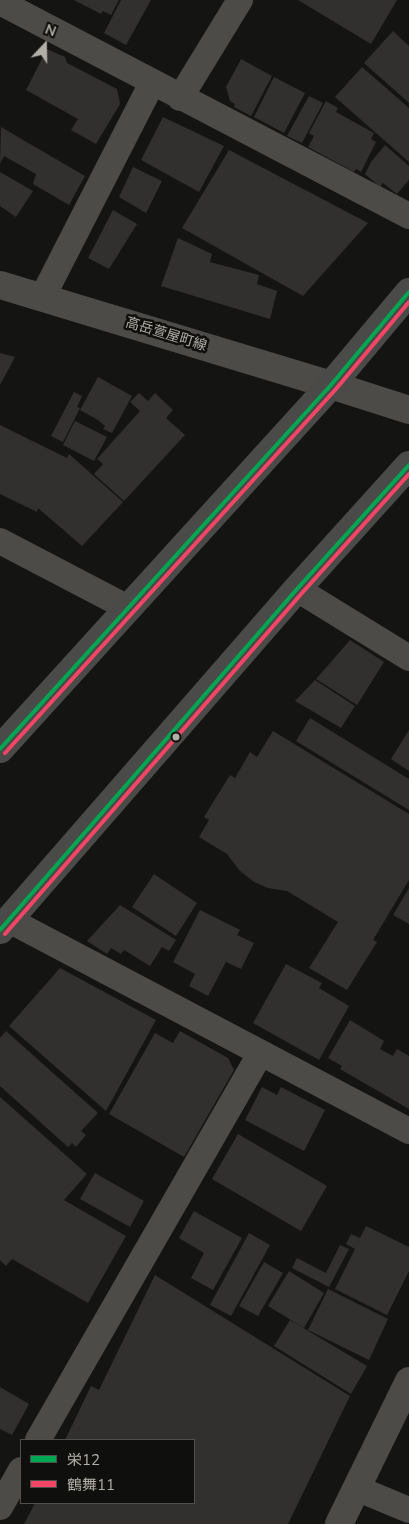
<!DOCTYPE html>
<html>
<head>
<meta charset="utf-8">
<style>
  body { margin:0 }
  #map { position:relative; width:409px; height:1524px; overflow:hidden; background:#141413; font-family:"Nunito Sans","Noto Sans JP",sans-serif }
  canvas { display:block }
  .legend { position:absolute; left:20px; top:1439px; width:175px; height:65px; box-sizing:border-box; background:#0f0f0e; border:1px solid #514f4b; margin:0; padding:6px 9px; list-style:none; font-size:15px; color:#b3afa6 }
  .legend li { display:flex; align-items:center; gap:10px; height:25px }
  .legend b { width:25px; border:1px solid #514f4b }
  .north { position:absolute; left:20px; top:20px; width:50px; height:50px; -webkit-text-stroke:4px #0f0f0e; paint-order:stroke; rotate:21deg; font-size:14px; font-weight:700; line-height:20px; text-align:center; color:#b3afa6 }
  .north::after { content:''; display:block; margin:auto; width:18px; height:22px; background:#b3afa6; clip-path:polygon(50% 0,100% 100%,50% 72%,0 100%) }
</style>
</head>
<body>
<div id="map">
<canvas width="409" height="1524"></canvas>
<ul class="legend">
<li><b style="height:6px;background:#00a651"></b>栄12</li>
<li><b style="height:6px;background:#f34667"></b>鶴舞11</li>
</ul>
<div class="north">N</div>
</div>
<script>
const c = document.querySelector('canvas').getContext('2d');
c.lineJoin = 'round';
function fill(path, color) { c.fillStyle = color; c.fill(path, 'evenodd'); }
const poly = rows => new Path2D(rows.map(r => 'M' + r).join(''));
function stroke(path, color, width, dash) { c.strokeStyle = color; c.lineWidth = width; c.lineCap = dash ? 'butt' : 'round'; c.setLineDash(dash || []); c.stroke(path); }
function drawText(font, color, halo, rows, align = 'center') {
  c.font = font + ' "Nunito Sans","Noto Sans JP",sans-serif'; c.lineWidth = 5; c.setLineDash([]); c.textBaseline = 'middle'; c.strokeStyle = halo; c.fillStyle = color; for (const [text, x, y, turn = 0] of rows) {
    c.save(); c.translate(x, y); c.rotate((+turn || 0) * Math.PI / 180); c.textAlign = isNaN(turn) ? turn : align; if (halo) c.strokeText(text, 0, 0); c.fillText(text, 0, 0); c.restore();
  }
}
fill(poly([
  [74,0,119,0,111,15,103,11,101,14],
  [121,0,151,0,126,45,104,33],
  [298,0,397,0,371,44],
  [393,31,409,46,409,103,364,63],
  [47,49,65,57,67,63,117,89,120,104,96,144,71,130,78,119,26,90],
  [241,59,272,76,251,116,234,107,235,104,230,101,226,87],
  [362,67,409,108,409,162,335,97],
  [274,77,305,93,284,133,254,117],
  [309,96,323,103,302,143,287,136],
  [326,101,338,108,336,112,374,133,371,139,376,142,361,172,356,169,354,172,308,147,314,136,309,133],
  [163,117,224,146,199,192,141,160],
  [1,127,85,176,69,205,33,184,36,174,4,156,0,164],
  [385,145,409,166,409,180,397,194,383,183,380,187,365,174,371,162],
  [229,150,368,223,303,296,182,228],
  [133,167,162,181,146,213,119,197],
  [0,172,33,191,16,217,0,206],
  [113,210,137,224,109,269,88,258],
  [178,238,212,254,210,262,259,275,257,284,277,291,270,319,161,286],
  [0,353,15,357,0,385],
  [98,377,132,396,112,433,103,429,105,426,98,420,80,410],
  [74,392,82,396,77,407,80,408,63,442,51,436],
  [139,393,148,401,155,393,173,410,166,418,185,435,124,501,94,474,103,464,97,459,140,411,130,402],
  [75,421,107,437,94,461,63,445],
  [0,425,67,458,69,454,123,502,82,546,38,508,37,512,0,494],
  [350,640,384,662,357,705,316,679],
  [315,680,355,706,341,728,295,701],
  [310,718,409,779,409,810,296,741],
  [409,730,409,771,391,759],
  [273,731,409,814,409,880,373,940,377,942,347,990,309,968,338,922,287,891,268,888,254,882,239,870,227,854,199,837,209,820,204,817,230,775,235,778,250,752,257,757],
  [154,874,197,903,176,936,132,907],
  [409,888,409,924,393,915],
  [120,905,176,940,169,951,162,947,150,966,124,950,121,954,111,948,107,954,87,941],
  [200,910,240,930,237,935,254,943,241,969,226,962,208,996,189,986,195,974,173,962],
  [286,964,322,983,319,988,349,1006,319,1060,253,1023],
  [60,968,156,1020,106,1111,9,1026],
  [350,1020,384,1041,380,1049,393,1056,397,1049,409,1056,409,1109,340,1069,342,1066,328,1058],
  [6,1031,98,1113,81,1131,86,1135,76,1147,72,1143,68,1147,0,1086,0,1038],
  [180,1031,228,1058,234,1070,184,1157,109,1114,155,1033,173,1043],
  [262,1087,277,1095,281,1087,325,1110,304,1151,245,1120],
  [0,1097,87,1174,64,1200,126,1236,88,1303,12,1259,6,1266,0,1260],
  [238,1134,327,1186,301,1231,212,1179],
  [95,1173,144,1201,130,1227,80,1199],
  [194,1211,242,1238,213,1290,191,1278,204,1253,179,1238],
  [366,1226,409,1247,409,1271,387,1315,335,1289,355,1249,346,1244,351,1234,360,1238],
  [249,1233,270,1245,231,1316,210,1305],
  [340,1245,349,1249,329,1287,292,1268,297,1258,326,1273],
  [264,1262,283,1273,258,1316,239,1306],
  [289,1271,324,1293,304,1328,268,1306],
  [155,1275,350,1396,288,1524,24,1524,35,1503,194,1503,194,1440,65,1440,91,1386,99,1390],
  [328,1289,388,1319,369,1360,308,1330],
  [290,1320,367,1366,351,1394,274,1346],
  [0,1387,29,1404,12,1435,0,1429]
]), '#31302f');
stroke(poly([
  [0,2,409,216],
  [180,98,240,0],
  [42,298,152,83],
  [0,541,128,608],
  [297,589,409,658],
  [9,920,409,1131],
  [38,1440,260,1054],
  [356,1488,409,1510],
  [0,1507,21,1470]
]), '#4c4b48', 26);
stroke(poly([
  [0,285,331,385,409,410],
  [339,1524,409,1381]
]), '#4c4b48', 28);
stroke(poly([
  [0,749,331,385,409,292],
  [0,930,297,589,409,465]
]), '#4a4a48', 28);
stroke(poly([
  [0,749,331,385,409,292],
  [0,930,297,589,409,465]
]), '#00a651', 4);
stroke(poly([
  [5,753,336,389,409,302],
  [5,934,302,593,409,474]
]), '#f34667', 4);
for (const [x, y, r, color] of [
  [176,737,4.5,"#b3afa6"]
]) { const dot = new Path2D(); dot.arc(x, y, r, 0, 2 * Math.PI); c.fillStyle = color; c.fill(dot); stroke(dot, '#0f0f0e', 2); }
drawText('14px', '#b3afa6', '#0f0f0e', [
  ["高岳萱屋町線",166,335,17]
]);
</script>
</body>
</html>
